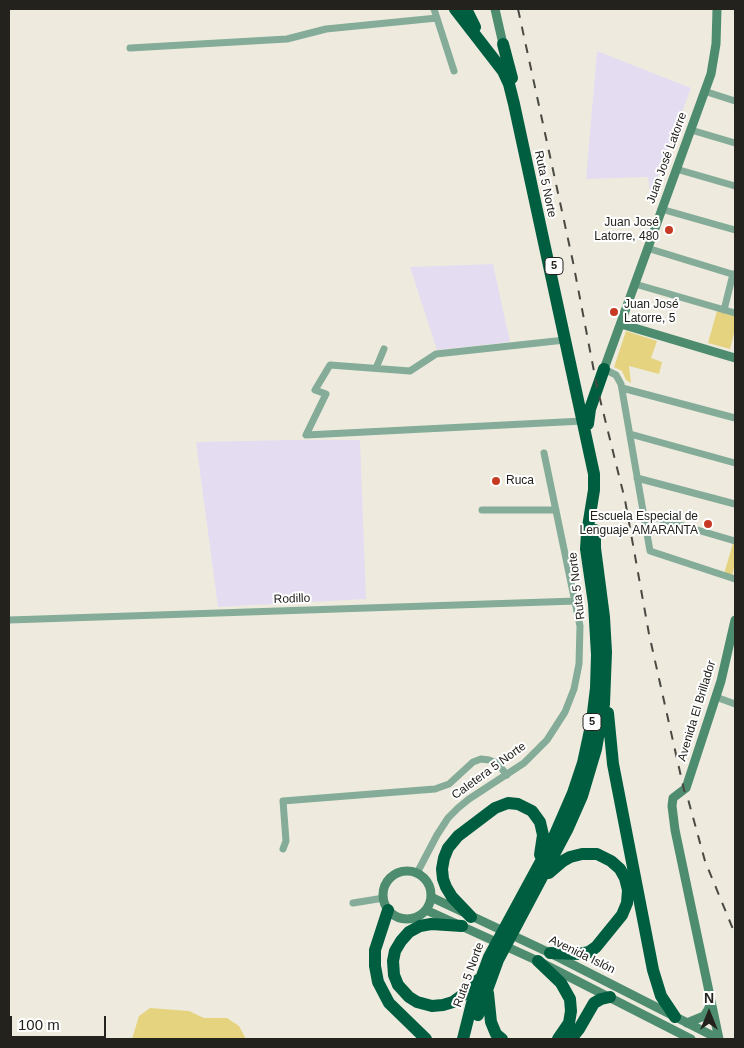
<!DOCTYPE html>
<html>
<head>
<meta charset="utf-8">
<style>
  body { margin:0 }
  #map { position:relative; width:744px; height:1048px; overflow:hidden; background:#eeebde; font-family:Helvetica,sans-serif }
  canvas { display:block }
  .frame { position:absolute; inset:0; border:10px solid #23221d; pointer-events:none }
  .north { position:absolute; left:684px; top:988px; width:50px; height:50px; -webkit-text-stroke:4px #fff; paint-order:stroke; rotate:0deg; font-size:14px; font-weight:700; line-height:20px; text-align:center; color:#23221d }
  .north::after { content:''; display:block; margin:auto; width:18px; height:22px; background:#23221d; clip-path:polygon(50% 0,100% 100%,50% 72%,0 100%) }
  .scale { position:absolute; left:10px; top:1016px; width:96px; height:22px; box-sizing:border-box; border:2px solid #23221d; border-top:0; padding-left:6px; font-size:15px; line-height:18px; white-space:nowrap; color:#23221d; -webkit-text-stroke:4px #fff; paint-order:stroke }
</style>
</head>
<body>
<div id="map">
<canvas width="744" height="1048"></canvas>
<div class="frame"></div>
<div class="north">N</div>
<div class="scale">100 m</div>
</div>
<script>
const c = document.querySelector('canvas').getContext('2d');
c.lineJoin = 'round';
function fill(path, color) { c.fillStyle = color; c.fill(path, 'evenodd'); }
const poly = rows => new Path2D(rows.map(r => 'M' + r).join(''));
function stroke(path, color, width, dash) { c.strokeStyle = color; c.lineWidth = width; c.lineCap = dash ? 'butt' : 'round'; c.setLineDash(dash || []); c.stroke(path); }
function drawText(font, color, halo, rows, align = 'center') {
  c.font = font + ' Helvetica,sans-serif'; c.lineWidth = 4; c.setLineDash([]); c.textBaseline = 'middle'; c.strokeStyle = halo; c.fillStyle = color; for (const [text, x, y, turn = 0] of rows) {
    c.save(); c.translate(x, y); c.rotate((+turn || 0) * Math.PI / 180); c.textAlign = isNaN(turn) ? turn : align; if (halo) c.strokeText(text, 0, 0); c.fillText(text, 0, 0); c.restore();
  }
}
fill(poly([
  [597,51,691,88,651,196,648,177,586,179],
  [493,264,510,342,437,350,410,267],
  [289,440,360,440,366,599,218,607,196,442]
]), '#e4ddf2');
fill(poly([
  [717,311,735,316,735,329,730,349,708,343],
  [626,331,657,341,651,358,662,362,659,374,629,366,631,383,626,380,622,371,614,367],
  [733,543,735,543,735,563,732,576,724,574],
  [150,1008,189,1011,204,1018,227,1018,239,1026,246,1039,132,1039,139,1016]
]), '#e5d380');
stroke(poly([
  [434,9,454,71],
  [130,48,287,39,326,29,437,18],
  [704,91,735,101],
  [691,130,735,143],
  [676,169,735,186],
  [661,209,735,230],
  [647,248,735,275],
  [635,284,735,313],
  [724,310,733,274],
  [565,340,436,354,410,371,330,365,315,390,326,394,306,435,583,421],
  [376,368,384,349],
  [604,369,616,375,621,384,650,551,735,579],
  [622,388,735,418],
  [630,434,735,463],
  [637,478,735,504],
  [482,510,556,510],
  [643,514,735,541],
  [9,620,576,601],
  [716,697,735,704],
  [283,849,286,841,283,801,435,789,449,784,473,762,481,759,489,760,497,763,507,775],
  [417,873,437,835,448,818,458,808,469,799,524,763,547,740,565,712,574,689,579,664,580,626,544,453],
  [353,903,384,898]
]), '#84ac98', 7);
stroke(poly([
  [495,9,503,44],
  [621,324,735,358],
  [604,369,711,74,716,44,717,9],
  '383 895a24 24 0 1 1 48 0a24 24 0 1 1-48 0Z',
  [431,897,550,953,719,1039],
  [426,910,538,961,691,1039],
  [687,1023,704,1016,708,1010,711,1002],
  [719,1039,675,830,672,806,673,798,686,788,721,681,735,620]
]), '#4e8c70', 9);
stroke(poly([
  [455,9,503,71,509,84,514,104,594,474,594,490,587,533,586,549,594,604,597,655,596,688,592,721,583,763,573,793,553,839,489,957,472,1003,463,1039],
  [466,9,475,27],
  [503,44,512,78],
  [588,424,590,409,604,369],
  [608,713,613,764,653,970,661,996,675,1017],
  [549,873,563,861,570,857,582,854,597,854,611,861,620,869,625,878,628,890,627,903,622,915,596,947,589,952,579,954,550,953],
  [388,910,375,950,375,966,378,982,389,1003,426,1039],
  [471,917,452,897,446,887,443,879,442,869,444,858,448,848,458,836,495,808,508,803,518,804,532,811,540,822,543,835,540,855],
  [462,926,431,924,420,926,409,932,401,941,395,951,393,961,394,975,398,985,409,997,417,1002,432,1006,443,1005,453,1002,467,992,478,980],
  [538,961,561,983,570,999,571,1011,569,1023,558,1039],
  [488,993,491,1022,496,1034,502,1039],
  [478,1015,498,960,567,830,582,796,596,749,604,704,606,652,604,617,595,548,595,530],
  [571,1039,579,1029,594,1003,601,999,610,997]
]), '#005e40', 12);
stroke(poly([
  [518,9,573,262,597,387,625,500,649,634,684,790,688,799,705,861,735,934]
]), '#494842', 2, [9, 9]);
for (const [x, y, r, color] of [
  [669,230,5,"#c63a24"],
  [614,312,5,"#c63a24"],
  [496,481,5,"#c63a24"],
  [708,524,5,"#c63a24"]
]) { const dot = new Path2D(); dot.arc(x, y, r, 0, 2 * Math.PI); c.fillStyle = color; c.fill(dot); stroke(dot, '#fff', 2); }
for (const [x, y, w] of [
  [554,266,18],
  [592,722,18]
]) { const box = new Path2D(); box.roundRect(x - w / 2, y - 8.5, w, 17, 4); c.fillStyle = '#fff'; c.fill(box); stroke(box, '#23221d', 1); }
drawText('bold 11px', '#23221d', null, [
  ["5",554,266],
  ["5",592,722]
]);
drawText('12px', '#23221d', '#fff', [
  ["Juan José Latorre",667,158,-70],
  ["Ruta 5 Norte",545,184,78],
  ["Ruta 5 Norte",577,586,-97],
  ["Rodillo",292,599,-2],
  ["Avenida El Brillador",697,711,-73],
  ["Caletera 5 Norte",489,771,-36],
  ["Avenida Islón",582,955,26],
  ["Ruta 5 Norte",469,975,-70]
]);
drawText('12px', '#23221d', '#fff', [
  ["Juan José",659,223],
  ["Latorre, 480",659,237],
  ["Juan José",624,305,"left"],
  ["Latorre, 5",624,319,"left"],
  ["Ruca",506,481,"left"],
  ["Escuela Especial de",698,517],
  ["Lenguaje AMARANTA",698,531]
], 'right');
</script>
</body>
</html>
